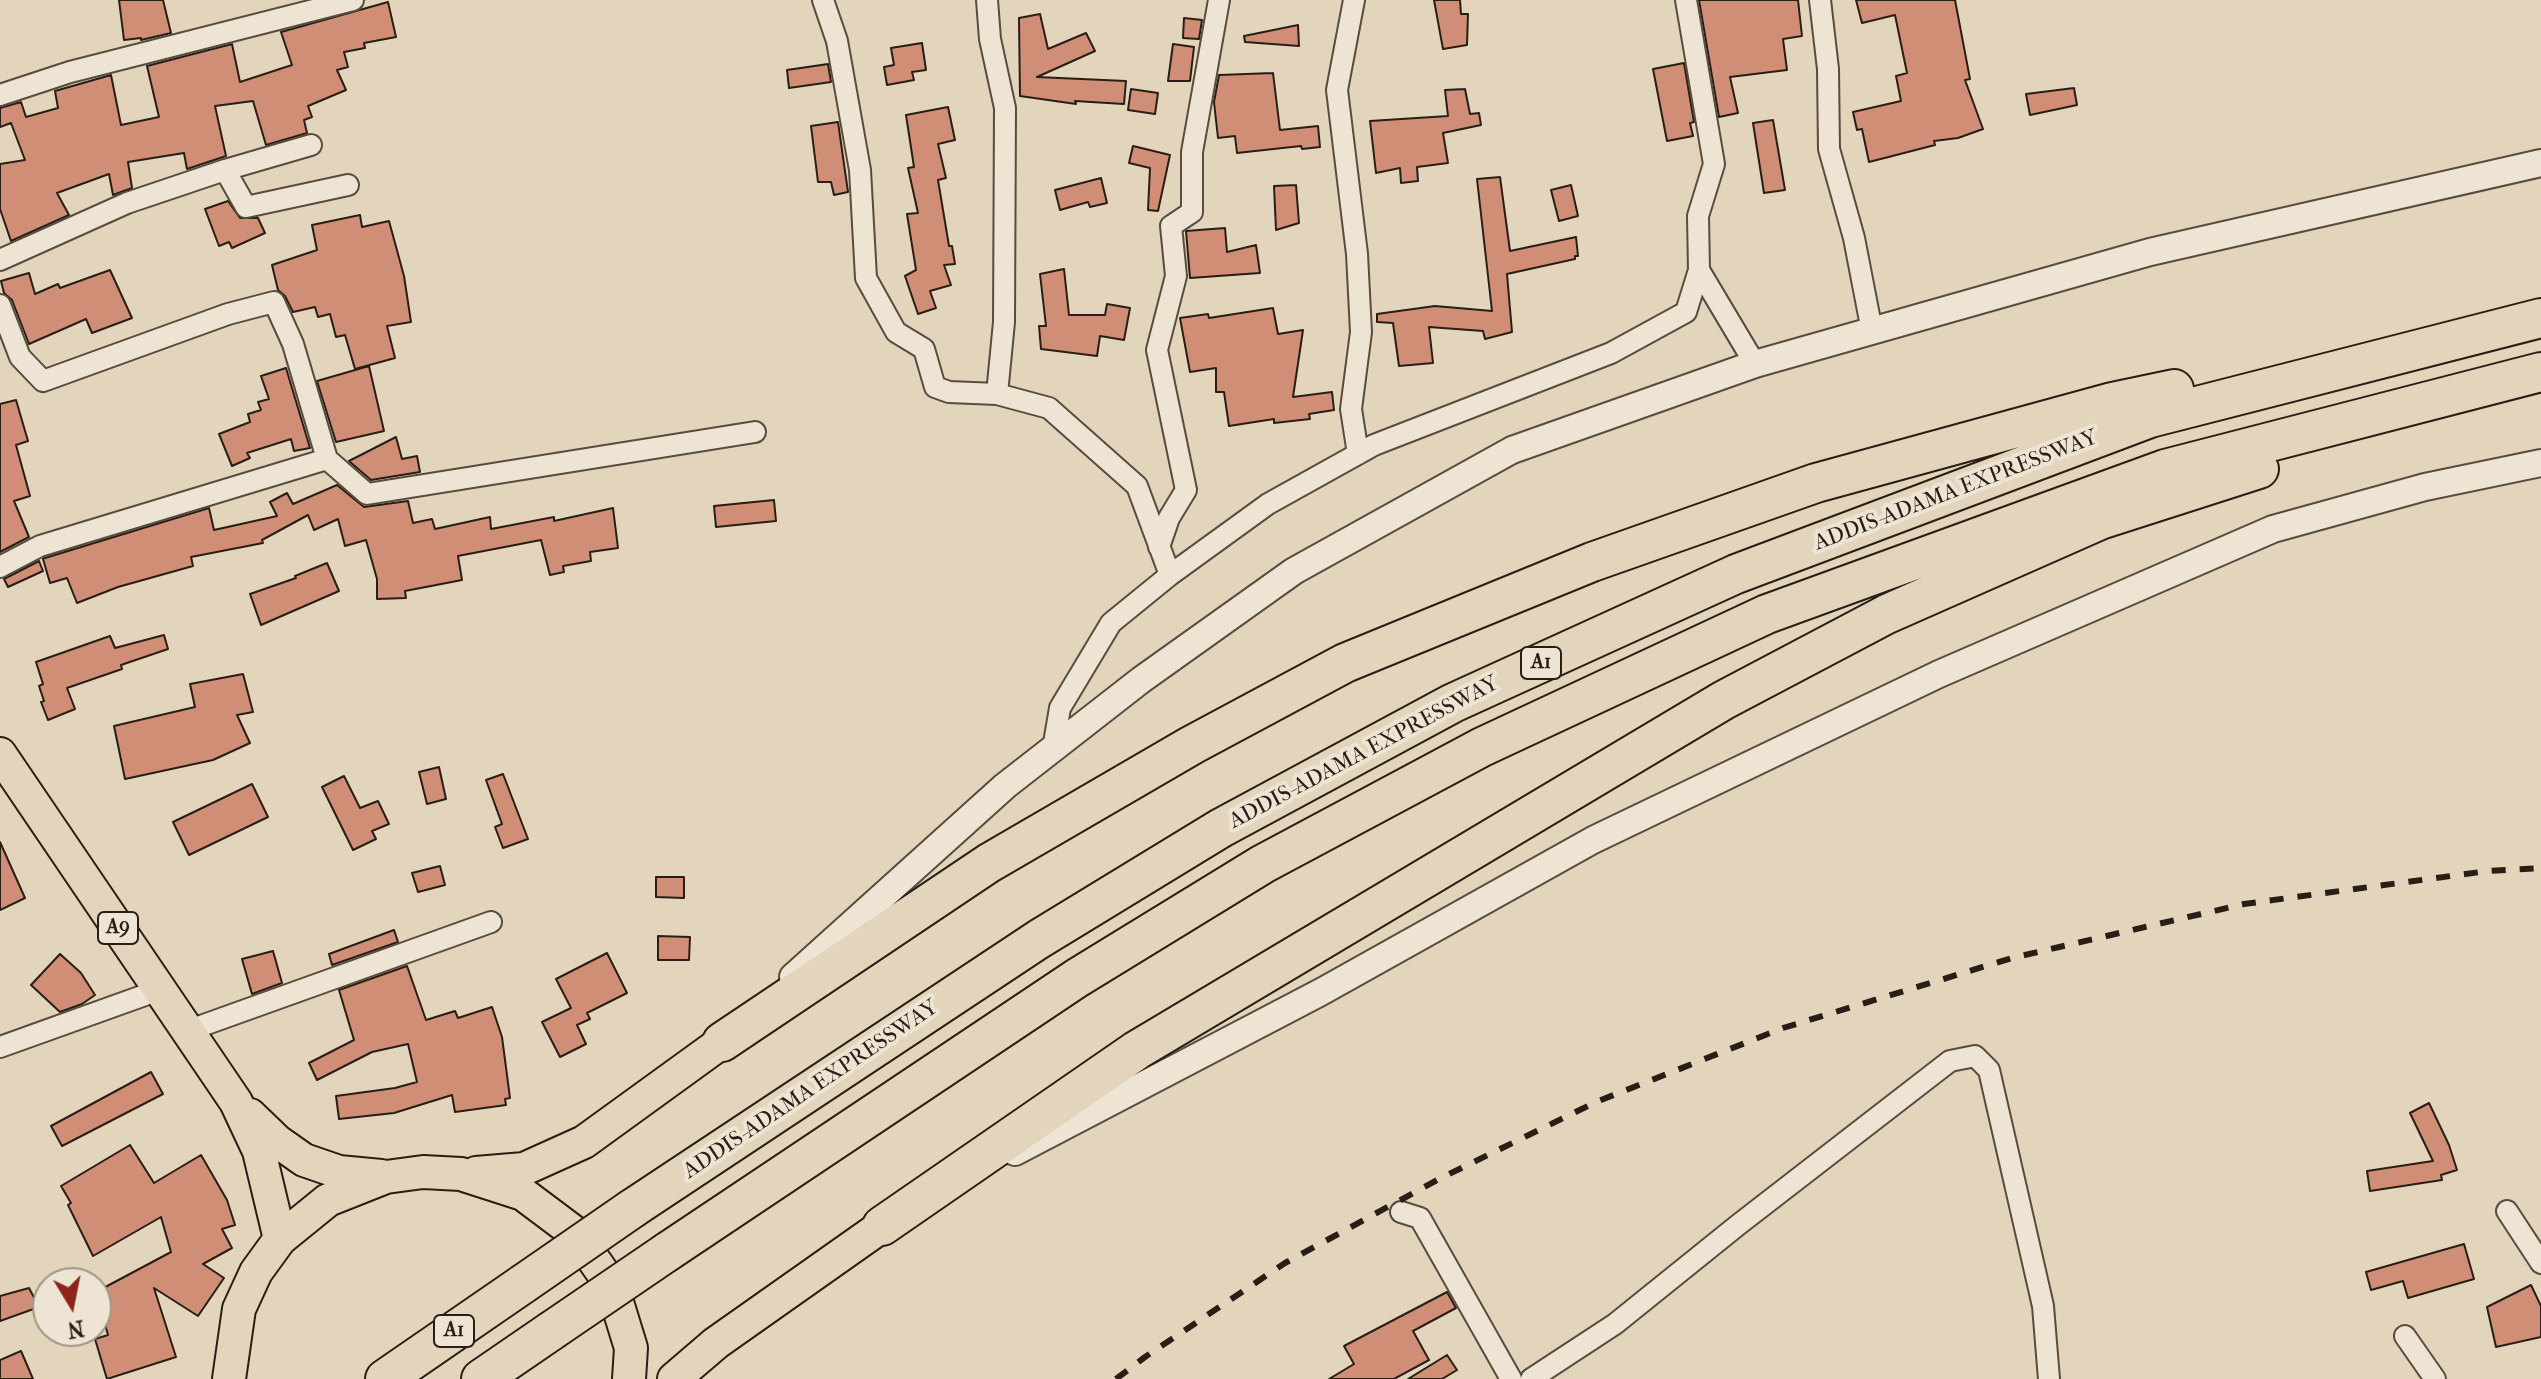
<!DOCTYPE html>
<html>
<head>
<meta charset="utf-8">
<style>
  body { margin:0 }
  #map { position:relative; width:2541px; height:1379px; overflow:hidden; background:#e3d5bb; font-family:"IM FELL French Canon",serif }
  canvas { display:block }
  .north { position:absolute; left:32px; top:1267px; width:80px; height:80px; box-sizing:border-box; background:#ede4d3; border:2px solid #9f9587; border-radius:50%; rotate:170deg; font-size:22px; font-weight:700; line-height:32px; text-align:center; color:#291e16 }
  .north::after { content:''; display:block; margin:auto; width:28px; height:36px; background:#8f2418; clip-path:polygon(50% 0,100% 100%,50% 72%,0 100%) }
</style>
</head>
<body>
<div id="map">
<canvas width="2541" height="1379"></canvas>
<div class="north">N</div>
</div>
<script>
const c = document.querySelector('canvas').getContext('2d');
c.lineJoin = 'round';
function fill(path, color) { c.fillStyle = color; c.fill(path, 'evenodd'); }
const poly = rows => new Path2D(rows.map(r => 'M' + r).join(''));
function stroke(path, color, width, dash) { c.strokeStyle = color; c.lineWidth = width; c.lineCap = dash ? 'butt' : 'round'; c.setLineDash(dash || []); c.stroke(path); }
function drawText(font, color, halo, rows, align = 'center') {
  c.font = font + ' "IM FELL French Canon",serif'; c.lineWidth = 8; c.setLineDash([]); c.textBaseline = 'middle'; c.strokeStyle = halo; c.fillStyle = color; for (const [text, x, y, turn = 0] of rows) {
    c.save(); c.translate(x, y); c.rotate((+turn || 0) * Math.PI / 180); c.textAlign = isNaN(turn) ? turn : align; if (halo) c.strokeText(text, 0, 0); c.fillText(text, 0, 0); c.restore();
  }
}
const building = poly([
  [119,0,163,0,171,33,141,40,141,38,124,40,119,0],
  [1434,0,1460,0,1461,14,1468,14,1467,45,1443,49,1434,0],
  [1699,0,1798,0,1802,36,1783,39,1787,70,1730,77,1738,113,1719,117,1699,0],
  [1856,0,1955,0,1970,79,1965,80,1983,129,1958,138,1934,141,1935,145,1869,162,1862,129,1857,130,1853,112,1901,101,1896,76,1907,73,1895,15,1862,23,1856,0],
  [388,2,396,37,364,43,365,48,344,52,348,67,337,70,346,90,308,106,312,117,304,120,307,133,266,145,253,101,215,106,226,156,187,169,184,153,128,162,132,188,113,195,109,174,57,193,69,215,11,241,0,209,0,164,25,160,11,123,0,127,0,108,21,102,26,117,58,108,55,91,111,75,121,125,159,117,147,66,232,44,240,82,292,65,281,32,388,2],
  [1040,14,1048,49,1086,33,1095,51,1037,77,1126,81,1124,104,1075,101,1076,104,1020,96,1019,18,1040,14],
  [1184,18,1202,20,1199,39,1183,38,1184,18],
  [1298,25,1299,46,1245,42,1244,36,1298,25],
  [922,43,926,70,912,72,914,80,887,85,884,67,894,65,891,48,922,43],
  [1173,44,1194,47,1190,81,1168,81,1173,44],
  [1684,63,1694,122,1690,123,1693,136,1667,141,1653,69,1684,63],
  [828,64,831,82,789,88,787,70,828,64],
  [1273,73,1280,130,1318,126,1320,147,1302,149,1301,146,1237,153,1235,136,1218,138,1214,102,1219,75,1273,73],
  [2074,88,2077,105,2030,115,2026,94,2074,88],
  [1131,89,1158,93,1155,114,1128,110,1131,89],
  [1465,89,1470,114,1479,113,1481,125,1443,133,1448,163,1417,167,1418,181,1401,183,1400,168,1376,173,1370,121,1448,116,1445,90,1465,89],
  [948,107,955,140,938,144,946,178,938,180,949,246,952,246,955,264,944,265,951,285,930,291,936,308,918,314,905,276,916,270,907,214,918,213,908,168,914,167,906,115,948,107],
  [1773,120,1785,190,1764,193,1753,123,1773,120],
  [838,122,848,192,834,195,831,182,818,182,811,126,838,122],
  [1133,146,1170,155,1158,211,1148,210,1150,168,1129,163,1133,146],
  [1500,177,1510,251,1576,237,1578,256,1575,256,1575,259,1507,274,1512,332,1485,339,1483,331,1429,327,1433,363,1399,366,1393,323,1377,322,1377,314,1435,306,1492,311,1477,179,1500,177],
  [1101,178,1107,203,1090,207,1088,202,1060,210,1055,190,1101,178],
  [1296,185,1299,223,1276,230,1274,186,1296,185],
  [1571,185,1578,216,1559,221,1551,190,1571,185],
  [228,201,240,218,258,218,265,233,232,248,229,242,219,246,205,209,228,201],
  [360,215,362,227,389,221,404,276,411,322,387,326,395,358,355,369,345,335,336,337,330,314,318,317,315,307,293,312,285,296,278,290,272,265,317,250,312,225,360,215],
  [1225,228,1227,252,1256,245,1260,273,1190,278,1186,231,1225,228],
  [1064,269,1069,315,1105,315,1107,304,1130,308,1124,340,1100,336,1097,356,1041,349,1039,326,1046,326,1040,274,1064,269],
  [110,270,132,318,92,333,86,319,29,344,12,300,4,293,1,281,29,273,35,294,58,284,60,288,110,270],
  [1273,308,1278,334,1303,330,1293,397,1332,392,1334,410,1309,414,1310,419,1274,423,1274,419,1229,426,1224,392,1216,392,1216,368,1190,372,1180,318,1208,314,1209,318,1273,308],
  [369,366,384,431,336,442,317,381,369,366],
  [286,368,310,448,294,451,291,439,247,453,250,458,232,466,219,434,250,422,248,414,261,410,258,402,269,399,261,376,286,368],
  [16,400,28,441,16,445,30,496,14,501,29,537,0,552,0,404,16,400],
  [396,437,402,459,417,456,420,472,371,480,349,461,396,437],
  [337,485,364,507,408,501,413,523,432,519,435,529,490,517,491,529,554,517,554,521,613,508,618,548,590,552,591,561,563,566,564,572,550,575,541,540,458,556,462,580,405,591,406,598,377,599,377,579,366,540,345,546,338,519,314,530,308,515,262,540,263,543,191,557,193,566,118,587,77,603,67,578,50,583,43,559,45,558,209,508,214,530,277,516,270,502,287,493,293,504,337,485],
  [774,500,776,521,716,527,714,506,774,500],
  [39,561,43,571,8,587,4,579,39,561],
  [327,563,339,591,261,625,250,594,296,578,295,576,327,563],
  [164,635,168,649,121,665,122,669,67,688,75,709,48,720,41,702,44,701,39,686,43,684,36,662,110,636,115,648,164,635],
  [243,674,253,712,237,715,250,743,213,760,125,779,114,726,195,707,190,684,243,674],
  [439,767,446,799,427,804,419,772,439,767],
  [503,774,528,839,503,848,495,827,502,824,486,780,503,774],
  [344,776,360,808,378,801,389,824,372,831,376,839,353,850,322,787,344,776],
  [252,784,268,817,189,855,173,822,252,784],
  [0,842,25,898,0,910,0,842],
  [440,866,445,885,418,892,412,873,440,866],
  [656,877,684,877,684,898,656,897,656,877],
  [394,930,398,942,332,965,329,954,394,930],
  [658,936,690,937,689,960,658,960,658,936],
  [273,951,282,983,252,994,242,959,273,951],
  [607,953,627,993,587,1013,590,1019,577,1025,586,1044,560,1057,542,1022,571,1008,556,979,607,953],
  [60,954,81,973,95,995,82,1004,60,1012,31,985,60,954],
  [407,966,426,1020,455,1011,458,1018,492,1007,502,1037,510,1098,505,1099,506,1105,455,1112,452,1095,394,1113,339,1119,336,1096,395,1088,417,1082,408,1044,372,1052,317,1080,309,1063,354,1040,339,990,407,966],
  [151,1072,163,1094,62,1146,51,1126,151,1072],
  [2429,1103,2449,1145,2457,1170,2441,1175,2442,1180,2370,1191,2367,1171,2433,1161,2410,1113,2429,1103],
  [130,1145,154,1183,201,1155,227,1200,235,1225,222,1229,232,1248,203,1264,224,1278,198,1316,154,1288,176,1357,107,1379,95,1339,108,1335,96,1292,171,1252,161,1217,93,1256,68,1205,71,1203,61,1186,130,1145],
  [2464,1244,2474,1279,2408,1298,2403,1281,2371,1290,2366,1272,2464,1244],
  [2531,1285,2541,1306,2541,1337,2496,1347,2487,1307,2531,1285],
  [29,1288,39,1307,0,1321,0,1296,29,1288],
  [1447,1292,1456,1308,1413,1331,1429,1360,1394,1379,1329,1379,1354,1364,1344,1346,1447,1292],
  [21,1351,33,1379,0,1379,0,1360,21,1351],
  [1447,1355,1457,1370,1442,1379,1408,1379,1447,1355]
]);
fill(building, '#d08e77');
stroke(building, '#291e16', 2);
const minor = poly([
  [823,0,837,41,860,170,866,278,896,332,924,349,935,387,949,392,997,394,1049,408,1137,486,1170,575,1111,623,1060,708,1053,749],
  [987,0,990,39,1005,108,1004,322,997,394],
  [1354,0,1337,90,1357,254,1361,332,1351,409,1358,454],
  [1686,0,1714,164,1698,216,1699,270,1755,364],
  [1820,0,1828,69,1829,149,1854,238,1872,331],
  [0,95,70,72,353,0],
  [225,170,246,207,348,185],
  [0,260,127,203,225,170,311,145],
  [0,305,20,357,43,381,228,314,274,302,293,344,327,459,40,546,0,567],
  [327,459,367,494,755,432],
  [1159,547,1169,518,1186,490,1157,350,1176,276,1171,226,1192,212,1192,152,1219,0],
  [1170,575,1268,504,1374,445,1611,353,1686,312,1699,270],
  [187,1031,491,922],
  [0,1047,159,990],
  [2507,1211,2541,1263],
  [1401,1212,1420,1218,1511,1379],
  [2405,1336,2435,1379],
  [1531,1379,1615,1324,1738,1225,1950,1061,1975,1056,1989,1070,2043,1306,2049,1379]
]);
const tertiary = poly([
  [793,977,1005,786,1141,680,1294,571,1512,450,1755,364,2150,252,2541,163],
  [1015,1152,1321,992,1593,840,1939,674,2273,529,2425,487,2541,463]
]);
const primary = poly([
  [0,754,236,1102,259,1151,280,1239],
  [250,1115,277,1141,304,1160,339,1172,381,1176],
  [476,1173,524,1169,584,1142,722,1042],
  [229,1379,239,1309,256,1272,280,1239,328,1200,386,1177,423,1172,461,1174,523,1194,575,1233,612,1286,631,1348,629,1379],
  [674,1379,716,1343,882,1226]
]);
const motorway = poly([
  [722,1042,989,863,1192,745,1345,663,1592,562,1816,483,2112,402,2174,389],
  [633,1208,1039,939,1221,828,1453,703,1736,574,2150,418,2541,318],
  [882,1226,1137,1050,1724,700,1887,614,2100,520,2259,469],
  [667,1252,1077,978,1263,864,1482,747,1767,614,2165,469,2541,372],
  [385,1379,523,1284],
  [481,1379,551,1331]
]);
stroke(minor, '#584c3f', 24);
stroke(tertiary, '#584c3f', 30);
stroke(primary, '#291e16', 36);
stroke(motorway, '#291e16', 42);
stroke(minor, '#ede4d3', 20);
stroke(tertiary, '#ede4d3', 26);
stroke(primary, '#e3d5bb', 32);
stroke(motorway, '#e3d5bb', 38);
stroke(poly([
  [1116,1379,1145,1357,1285,1263,1439,1179,1596,1102,1783,1028,2012,958,2244,904,2488,871,2541,868]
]), '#291e16', 6, [14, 14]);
const motorwayBridge = poly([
  [523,1284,633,1208],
  [551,1331,667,1252]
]);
stroke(motorwayBridge, '#291e16', 42, []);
stroke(motorwayBridge, '#e3d5bb', 38);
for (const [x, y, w] of [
  [1541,663,40],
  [118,928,40],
  [454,1331,40]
]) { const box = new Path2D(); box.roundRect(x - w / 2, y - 16, w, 32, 6); c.fillStyle = '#ede4d3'; c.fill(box); stroke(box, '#291e16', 2); }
drawText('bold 20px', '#291e16', null, [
  ["A1",1541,663],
  ["A9",118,928],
  ["A1",454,1331]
]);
drawText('22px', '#291e16', '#ede4d3', [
  ["ADDIS-ADAMA EXPRESSWAY",1956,491,-21],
  ["ADDIS-ADAMA EXPRESSWAY",1364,753,-28],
  ["ADDIS-ADAMA EXPRESSWAY",811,1090,-34]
]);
</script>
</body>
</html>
